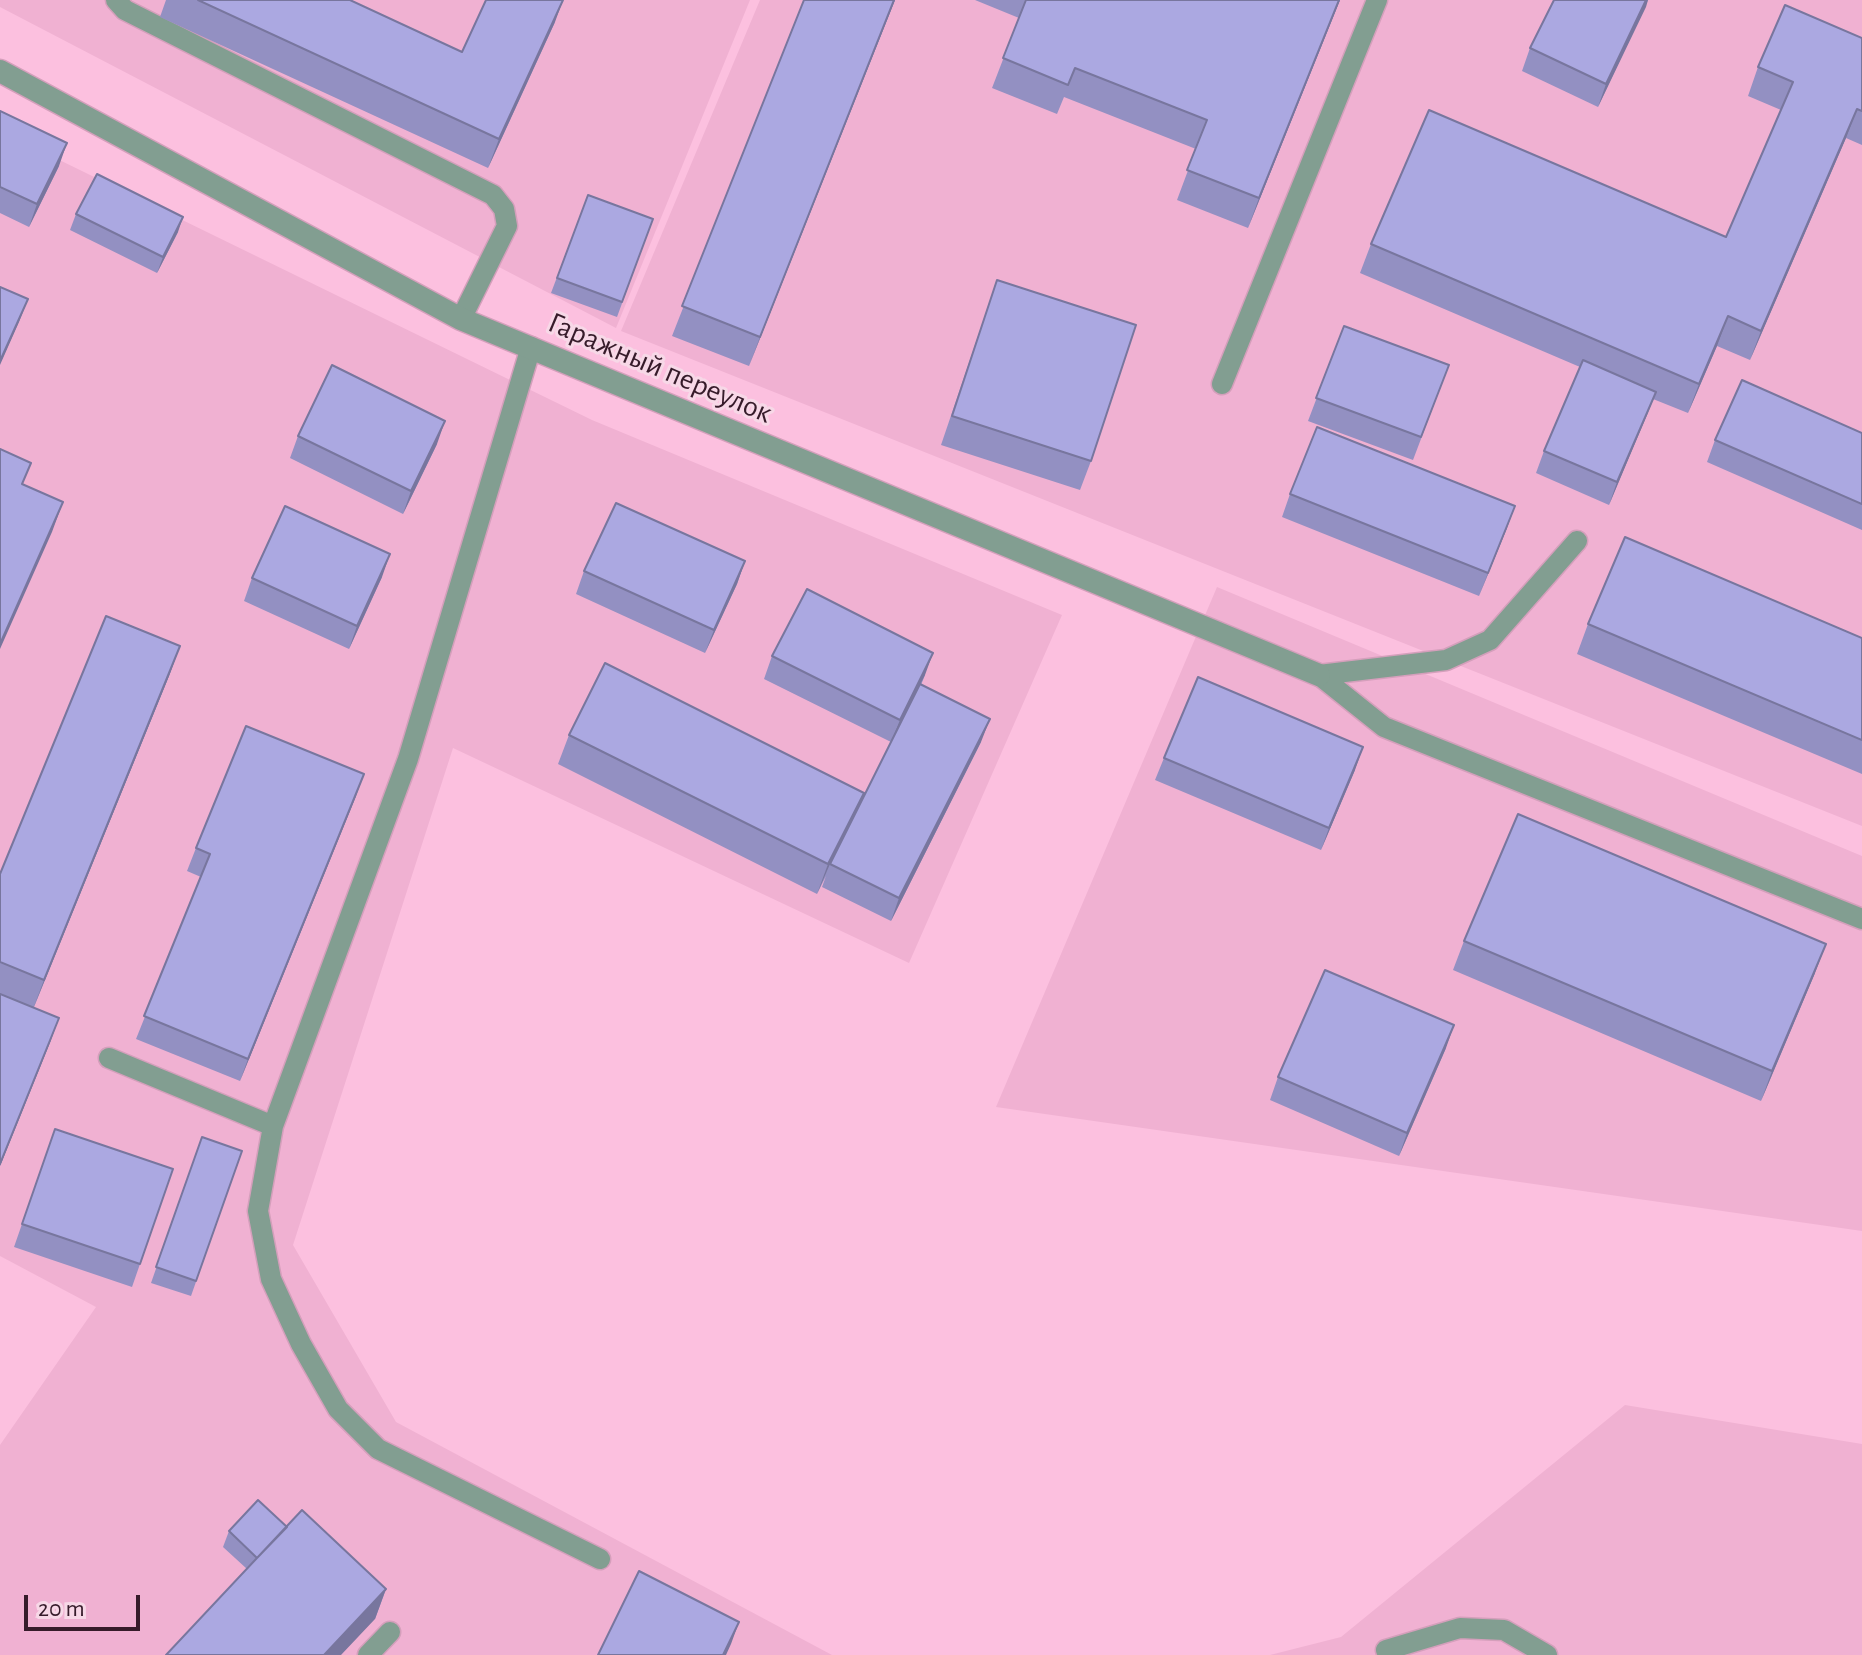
<!DOCTYPE html>
<html>
<head>
<meta charset="utf-8">
<style>
  body { margin:0 }
  #map { position:relative; width:1862px; height:1655px; overflow:hidden; background:#fcc0df; font-family:"Alegreya Sans",sans-serif }
  canvas { display:block }
  .scale { position:absolute; left:24px; top:1595px; width:116px; height:36px; box-sizing:border-box; border:4px solid #361b2a; border-top:0; padding-left:10px; font-size:24px; line-height:28px; white-space:nowrap; color:#361b2a; -webkit-text-stroke:6px #f7d8e7; paint-order:stroke }
</style>
</head>
<body>
<div id="map">
<canvas width="1862" height="1655"></canvas>
<div class="scale">20 m</div>
</div>
<script>
const c = document.querySelector('canvas').getContext('2d');
c.lineJoin = 'round';
function fill(path, color) { c.fillStyle = color; c.fill(path, 'evenodd'); }
const poly = rows => new Path2D(rows.map(r => 'M' + r).join(''));
function stroke(path, color, width, dash) { c.strokeStyle = color; c.lineWidth = width; c.lineCap = dash ? 'butt' : 'round'; c.setLineDash(dash || []); c.stroke(path); }
function drawText(font, color, halo, rows, align = 'center') {
  c.font = font + ' "Alegreya Sans",sans-serif'; c.lineWidth = 6; c.setLineDash([]); c.textBaseline = 'middle'; c.strokeStyle = halo; c.fillStyle = color; for (const [text, x, y, turn = 0] of rows) {
    c.save(); c.translate(x, y); c.rotate((+turn || 0) * Math.PI / 180); c.textAlign = isNaN(turn) ? turn : align; if (halo) c.strokeText(text, 0, 0); c.fillText(text, 0, 0); c.restore();
  }
}
fill(poly([
  [0,0,750,0,616,328,0,7],
  [760,0,1862,0,1862,826,621,331],
  [0,131,592,420,1062,615,909,963,453,748,293,1245,396,1422,832,1655,0,1655,0,1445,96,1307,0,1256],
  [1217,587,1862,856,1862,1231,996,1107],
  [1625,1405,1862,1444,1862,1655,1270,1655,1341,1637]
]), '#f0b1d2');
const service = poly([
  [116,0,125,10,493,195,504,209,507,226,461,319],
  [531,347,408,759,273,1126,258,1211,271,1279,301,1344,338,1409,378,1449,600,1559],
  [1222,384,1377,0],
  [1319,675,1384,727,1862,919],
  [1319,675,1446,660,1490,640,1577,541],
  [109,1058,273,1126],
  [1386,1650,1460,1628,1504,1630,1547,1655],
  [368,1655,390,1632]
]);
const minor = poly([
  [0,71,461,319,1319,675]
]);
stroke(service, '#d49fbb', 23);
stroke(minor, '#d49fbb', 25);
stroke(service, '#829e91', 20);
stroke(minor, '#829e91', 22);
fill(poly([
  [166,0,350,0,462,52,555,22,488,168,160,17],
  [804,0,895,0,749,366,672,336],
  [975,0,1340,0,1248,228,1177,200,1196,149,1064,97,1057,114,992,88,1019,18],
  [1554,0,1648,0,1598,107,1522,71,1530,48],
  [1862,38,1862,145,1846,138,1750,360,1717,346,1688,413,1653,399,1609,505,1536,473,1544,451,1580,367,1360,273,1371,244,1726,237,1781,110,1748,96,1758,67],
  [0,111,59,166,29,227,0,213],
  [588,195,653,219,617,317,551,293],
  [76,214,178,232,157,273,70,230],
  [997,280,1091,461,1080,490,941,445],
  [1344,326,1449,365,1413,460,1308,421],
  [1862,433,1862,530,1707,462,1715,440],
  [298,436,437,444,403,514,290,458],
  [1290,494,1507,528,1479,596,1282,517],
  [745,561,737,584,705,653,576,594,584,571],
  [382,577,349,649,244,601,252,578],
  [1588,624,1862,638,1862,774,1577,654],
  [180,646,169,676,34,1007,51,1040,0,1166,0,874],
  [772,656,925,675,921,685,981,742,891,921,822,887,826,876,817,894,558,764,569,735,858,808,891,742,764,679],
  [1164,758,1355,770,1321,850,1155,780],
  [356,796,240,1081,136,1039,201,877,187,871,196,848],
  [1464,941,1815,973,1761,1101,1453,970],
  [1446,1048,1399,1156,1270,1100,1278,1077],
  [55,1129,173,1169,132,1287,14,1247],
  [202,1137,242,1151,191,1296,151,1283],
  [287,1527,386,1589,375,1619,247,1569,223,1547,229,1531]
]), '#9390c2');
fill(poly([
  [563,0,555,22,488,168,499,139],
  [894,0,895,0,749,366,760,337],
  [1339,0,1340,0,1248,228,1259,198],
  [1646,0,1648,0,1646,7,1598,107,1606,84],
  [1857,109,1846,138,1750,360,1761,331],
  [67,143,59,166,29,227,37,204],
  [183,217,178,232,157,273,163,257],
  [28,299,19,322,0,365,0,361],
  [1728,316,1717,346,1688,413,1699,384],
  [1656,392,1647,415,1609,505,1617,482],
  [445,421,437,444,403,514,411,491],
  [63,502,52,532,0,649,0,644],
  [1515,506,1507,528,1479,596,1488,573],
  [390,554,382,577,349,649,357,626],
  [745,561,737,584,705,653,714,630],
  [180,646,169,676,33,1009,44,980],
  [933,653,925,675,891,742,900,720],
  [990,719,981,742,891,921,899,898],
  [1363,747,1355,770,1321,850,1329,828],
  [364,774,356,796,240,1081,248,1059],
  [864,793,853,822,830,864,817,894,828,864],
  [1826,944,1815,973,1761,1101,1772,1071],
  [59,1018,51,1040,0,1166,0,1164],
  [1454,1025,1446,1048,1399,1156,1407,1133],
  [386,1589,375,1619,341,1655,324,1655],
  [739,1622,731,1644,726,1655,723,1655]
]), '#78769e');
const building = poly([
  [198,0,350,0,462,52,486,0,563,0,499,139,198,0],
  [804,0,894,0,760,337,682,306,804,0],
  [1026,0,1339,0,1259,198,1187,170,1207,120,1075,68,1068,85,1003,58,1026,0],
  [1554,0,1646,0,1606,84,1530,48,1554,0],
  [1785,5,1862,38,1862,111,1857,109,1761,331,1728,316,1699,384,1371,244,1429,110,1726,237,1793,82,1758,67,1785,5],
  [0,111,67,143,37,204,0,187,0,111],
  [97,174,183,217,163,257,76,214,97,174],
  [588,195,653,219,622,302,557,278,588,195],
  [997,280,1136,325,1091,461,952,416,997,280],
  [0,287,28,299,0,361,0,287],
  [1344,326,1449,365,1421,437,1316,398,1344,326],
  [1583,360,1656,392,1617,482,1544,451,1583,360],
  [332,365,445,421,411,491,298,436,332,365],
  [1742,380,1862,433,1862,504,1715,440,1742,380],
  [1317,427,1515,506,1488,573,1290,494,1317,427],
  [0,449,31,463,22,484,63,502,0,644,0,449],
  [616,503,745,561,714,630,584,571,616,503],
  [285,506,390,554,357,626,252,578,285,506],
  [1625,537,1862,638,1862,740,1588,624,1625,537],
  [807,589,933,653,900,720,772,656,807,589],
  [106,616,180,646,44,980,0,962,0,874,106,616],
  [605,663,864,793,828,864,569,735,605,663],
  [1198,677,1363,747,1329,828,1164,758,1198,677],
  [920,684,990,719,899,898,830,864,920,684],
  [246,726,364,774,248,1059,144,1016,210,854,196,848,246,726],
  [1518,814,1826,944,1772,1071,1464,941,1518,814],
  [1325,970,1454,1025,1407,1133,1278,1077,1325,970],
  [0,994,59,1018,0,1164,0,994],
  [55,1129,173,1169,140,1264,22,1224,55,1129],
  [202,1137,242,1151,196,1281,156,1267,202,1137],
  [258,1500,287,1527,257,1558,229,1531,258,1500],
  [302,1510,386,1589,324,1655,166,1655,302,1510],
  [639,1571,739,1622,723,1655,598,1655,639,1571]
]);
fill(building, '#aba8e1');
stroke(building, '#78769e', 2);
drawText('30px', '#361b2a', '#f7d8e7', [
  ["Гаражный переулок",660,368,23]
]);
</script>
</body>
</html>
